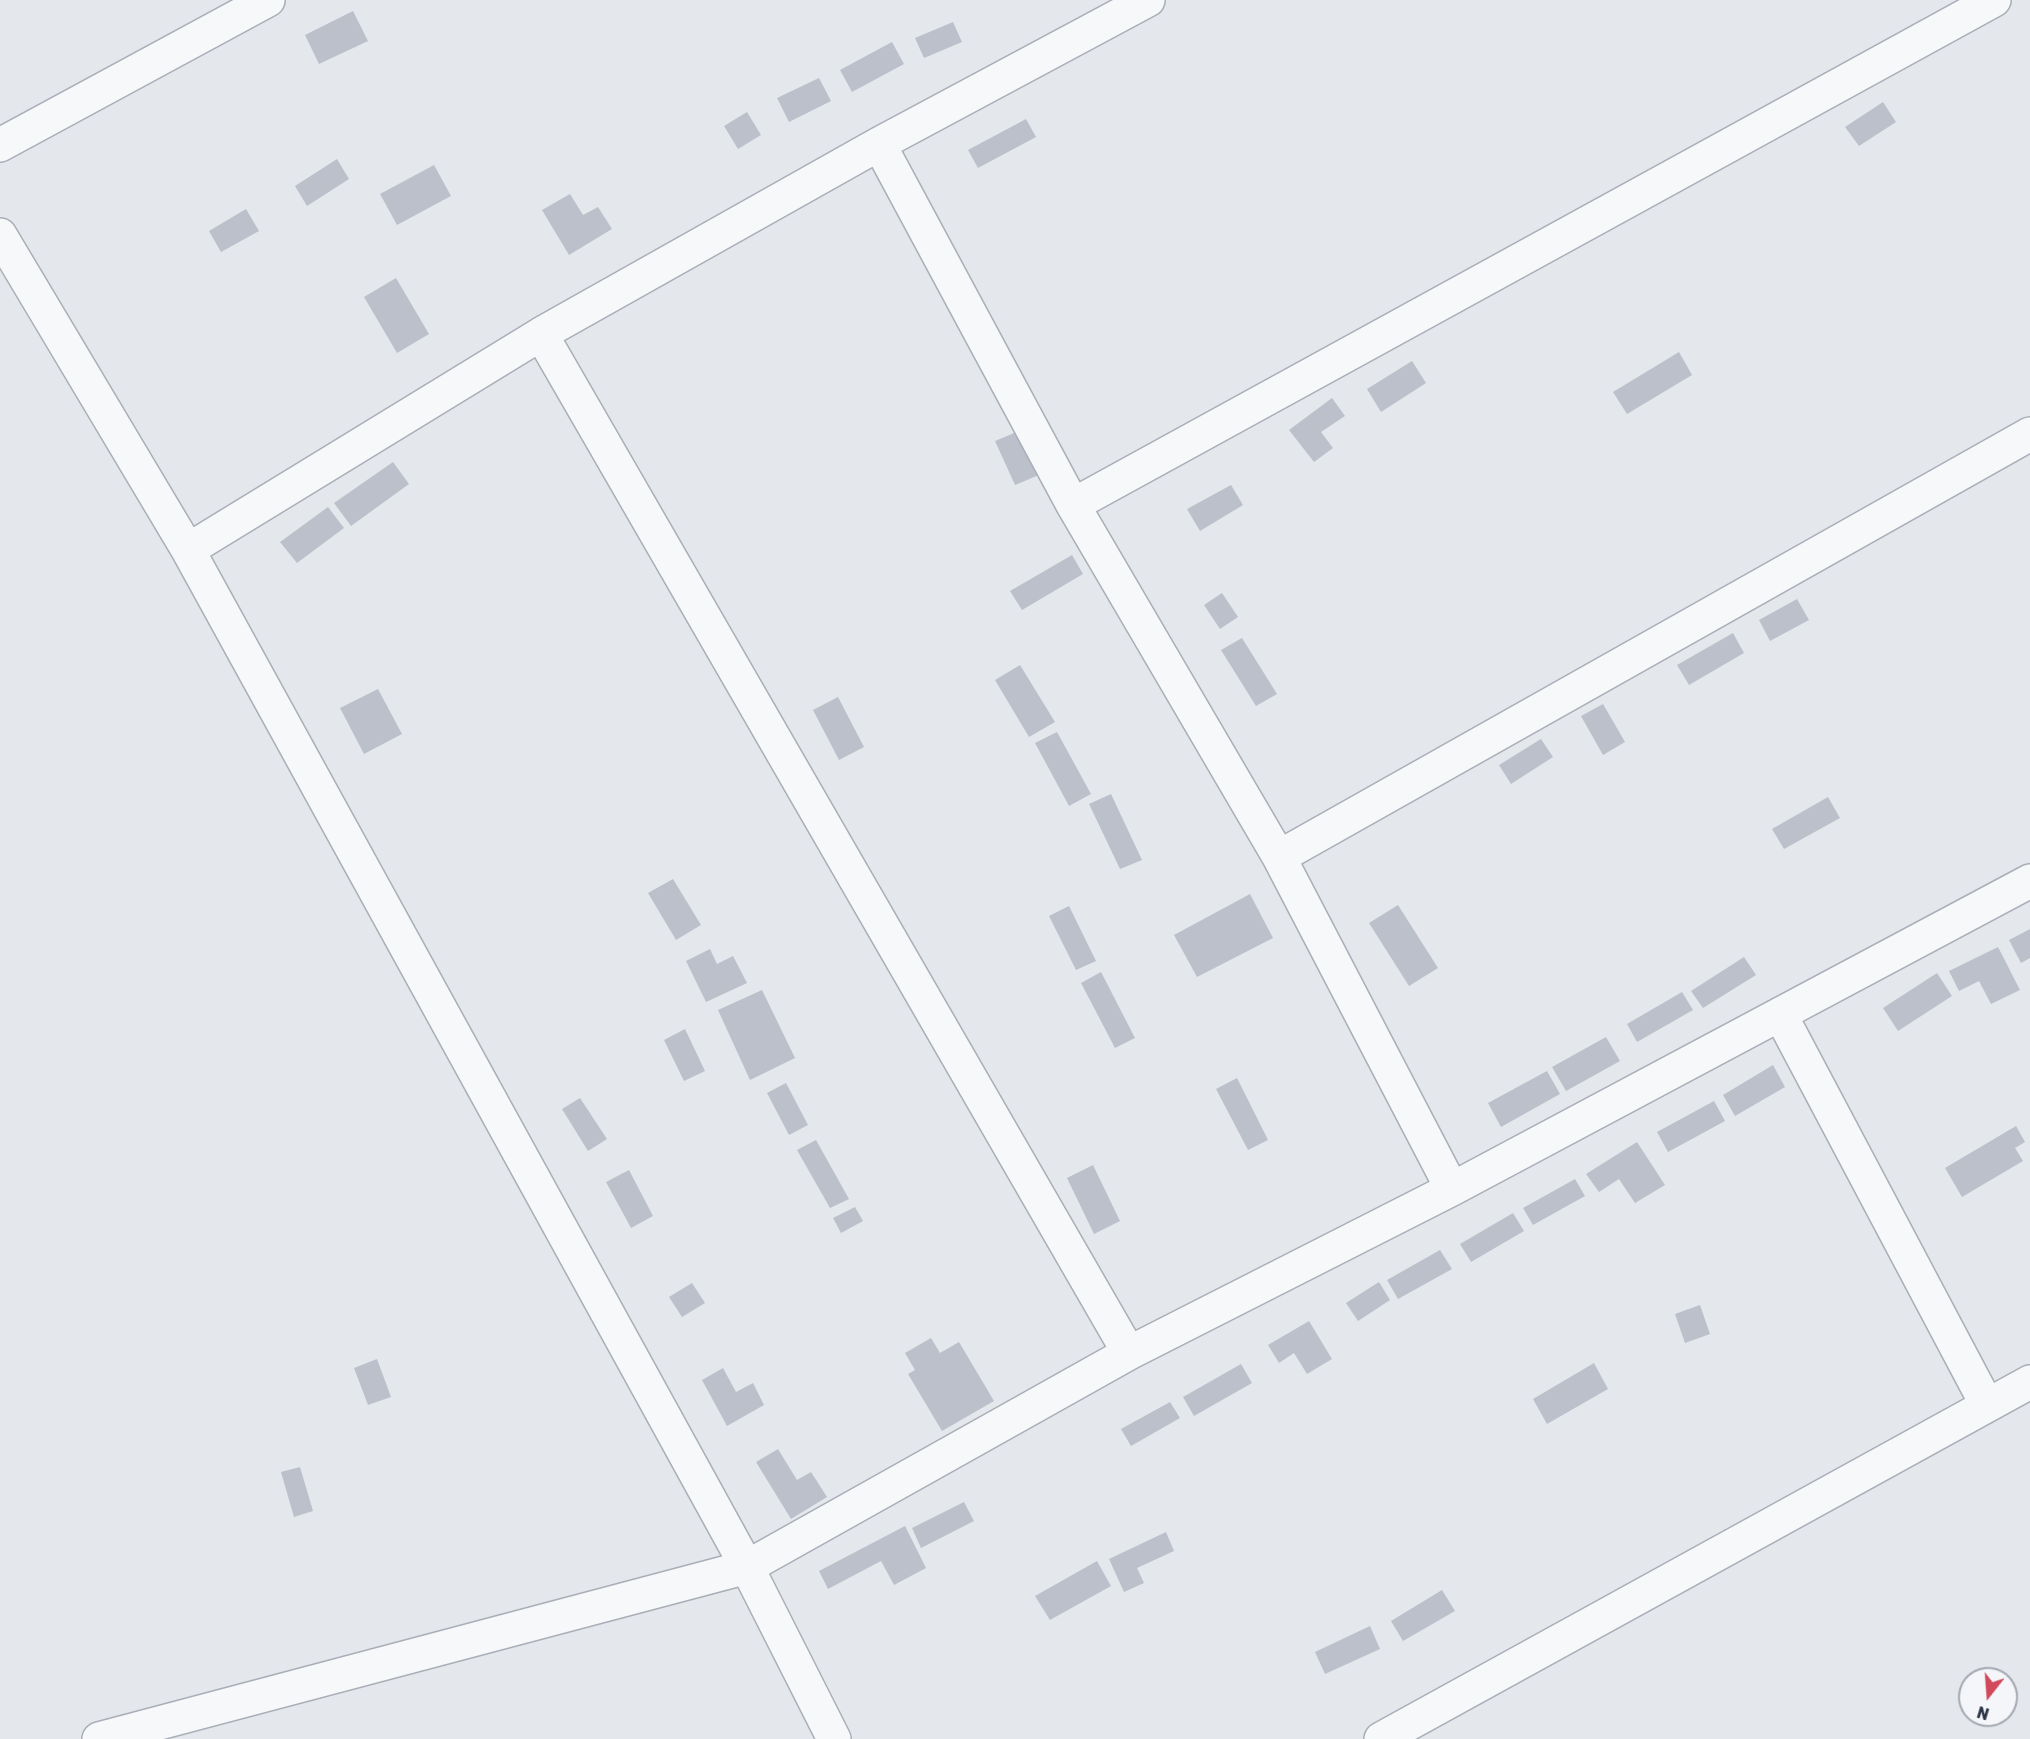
<!DOCTYPE html>
<html>
<head>
<meta charset="utf-8">
<style>
  body { margin:0 }
  #map { position:relative; width:2030px; height:1739px; overflow:hidden; background:#e4e7ec; font-family:Rubik,sans-serif }
  canvas { display:block }
  .north { position:absolute; left:1958px; top:1667px; width:60px; height:60px; box-sizing:border-box; background:#f4f6f9; border:2px solid #a4a8b1; border-radius:50%; rotate:197deg; font-size:16px; font-weight:700; line-height:24px; text-align:center; color:#2b3445 }
  .north::after { content:''; display:block; margin:auto; width:21px; height:27px; background:#d1495b; clip-path:polygon(50% 0,100% 100%,50% 72%,0 100%) }
</style>
</head>
<body>
<div id="map">
<canvas width="2030" height="1739"></canvas>
<div class="north">N</div>
</div>
<script>
const c = document.querySelector('canvas').getContext('2d');
c.lineJoin = 'round';
function fill(path, color) { c.fillStyle = color; c.fill(path, 'evenodd'); }
const poly = rows => new Path2D(rows.map(r => 'M' + r).join(''));
function stroke(path, color, width, dash) { c.strokeStyle = color; c.lineWidth = width; c.lineCap = dash ? 'butt' : 'round'; c.setLineDash(dash || []); c.stroke(path); }
fill(poly([
  [353,11,368,41,319,64,305,35],
  [953,22,962,42,924,58,915,38],
  [892,42,904,64,852,92,840,70],
  [819,78,831,101,789,122,777,98],
  [1883,102,1896,122,1859,146,1845,127],
  [747,112,761,135,738,149,724,126],
  [1026,119,1036,137,978,168,968,150],
  [337,159,349,179,307,206,295,186],
  [434,165,451,196,397,225,380,194],
  [570,194,583,215,598,207,612,229,569,255,542,210],
  [246,209,259,231,221,252,209,231],
  [396,278,429,334,397,353,364,297],
  [1679,352,1692,375,1627,414,1613,392],
  [1412,361,1426,383,1381,412,1367,389],
  [1332,398,1345,416,1321,432,1333,448,1314,462,1289,430],
  [1019,431,1039,475,1015,485,995,441],
  [393,462,409,484,351,526,334,503],
  [1231,485,1243,505,1200,531,1187,509],
  [328,507,344,528,297,563,280,542],
  [1072,555,1083,574,1022,610,1010,591],
  [1222,593,1238,617,1220,629,1204,605],
  [1797,599,1809,620,1770,641,1759,620],
  [1733,633,1744,653,1689,685,1677,665],
  [1242,638,1277,694,1256,706,1221,650],
  [1020,665,1055,722,1029,737,995,680],
  [378,689,402,734,364,754,340,708],
  [838,697,864,747,839,760,813,710],
  [1603,704,1625,742,1603,755,1581,716],
  [1057,732,1091,794,1069,806,1035,743],
  [1541,739,1553,757,1511,784,1499,765],
  [1111,794,1142,860,1120,869,1089,804],
  [1828,797,1840,818,1784,849,1772,829],
  [673,879,701,925,676,940,648,893],
  [1250,894,1273,938,1197,977,1174,935],
  [1398,905,1438,968,1409,986,1369,923],
  [1069,906,1096,961,1076,970,1049,916],
  [2030,929,2030,958,2021,963,2009,940],
  [1998,947,2020,990,1991,1004,1979,981,1959,991,1949,971],
  [710,949,717,964,733,956,747,983,706,1002,686,961],
  [1744,957,1756,975,1703,1008,1691,991],
  [1101,972,1135,1038,1115,1048,1081,983],
  [1937,973,1952,996,1898,1031,1883,1008],
  [762,990,795,1058,750,1080,718,1010],
  [1682,992,1693,1010,1637,1042,1627,1024],
  [685,1029,705,1071,684,1081,664,1040],
  [1606,1037,1620,1061,1566,1091,1552,1067],
  [1773,1065,1785,1087,1735,1116,1723,1095],
  [1547,1071,1560,1094,1501,1127,1488,1103],
  [1237,1078,1268,1140,1248,1150,1216,1089],
  [786,1083,808,1125,789,1135,767,1093],
  [580,1098,607,1139,588,1151,562,1109],
  [1714,1101,1725,1121,1668,1152,1657,1132],
  [2016,1126,2025,1142,2015,1148,2023,1161,1962,1197,1945,1168],
  [816,1140,849,1199,830,1208,797,1150],
  [1637,1142,1665,1185,1635,1203,1619,1179,1599,1192,1586,1174],
  [1093,1165,1120,1221,1094,1234,1067,1178],
  [629,1170,653,1216,631,1228,606,1182],
  [1575,1179,1585,1196,1533,1225,1523,1208],
  [855,1207,863,1221,841,1233,833,1218],
  [1513,1213,1524,1231,1471,1262,1460,1244],
  [1440,1250,1452,1269,1398,1299,1387,1280],
  [1379,1282,1390,1300,1358,1321,1346,1303],
  [692,1283,705,1303,682,1317,669,1297],
  [1700,1305,1710,1334,1685,1343,1675,1314],
  [1309,1321,1332,1359,1307,1374,1294,1353,1279,1363,1268,1345],
  [931,1338,940,1353,959,1342,994,1401,942,1431,908,1374,915,1370,905,1353],
  [377,1359,391,1397,368,1405,354,1368],
  [1594,1363,1608,1389,1547,1424,1533,1399],
  [1241,1364,1252,1383,1194,1416,1183,1397],
  [723,1368,736,1392,753,1383,764,1405,727,1426,702,1380],
  [1170,1402,1180,1418,1131,1446,1121,1429],
  [778,1449,797,1480,811,1472,827,1497,791,1519,756,1462],
  [300,1467,313,1511,294,1517,281,1472],
  [964,1502,974,1521,921,1548,912,1528],
  [905,1526,926,1568,894,1585,881,1561,828,1589,819,1571],
  [1166,1532,1174,1551,1137,1568,1144,1583,1124,1592,1109,1559],
  [1097,1561,1111,1586,1050,1620,1035,1596],
  [1442,1590,1455,1611,1403,1641,1391,1621],
  [1370,1626,1380,1649,1325,1674,1315,1652]
]), '#bbc0ca');
const street = poly([
  [879,144,1073,505,1279,857,1452,1189],
  [0,145,268,0],
  [0,235,188,550,747,1567,834,1739],
  [541,334,1129,1353],
  [1073,505,1994,0],
  [188,550,541,334,879,144,1148,0],
  [1279,857,2030,434],
  [1780,1014,1987,1405],
  [99,1739,747,1567,1129,1353,1452,1189,2030,881],
  [1381,1739,2030,1382]
]);
stroke(street, '#a9aeb7', 36);
stroke(street, '#f7f8fa', 33);
</script>
</body>
</html>
